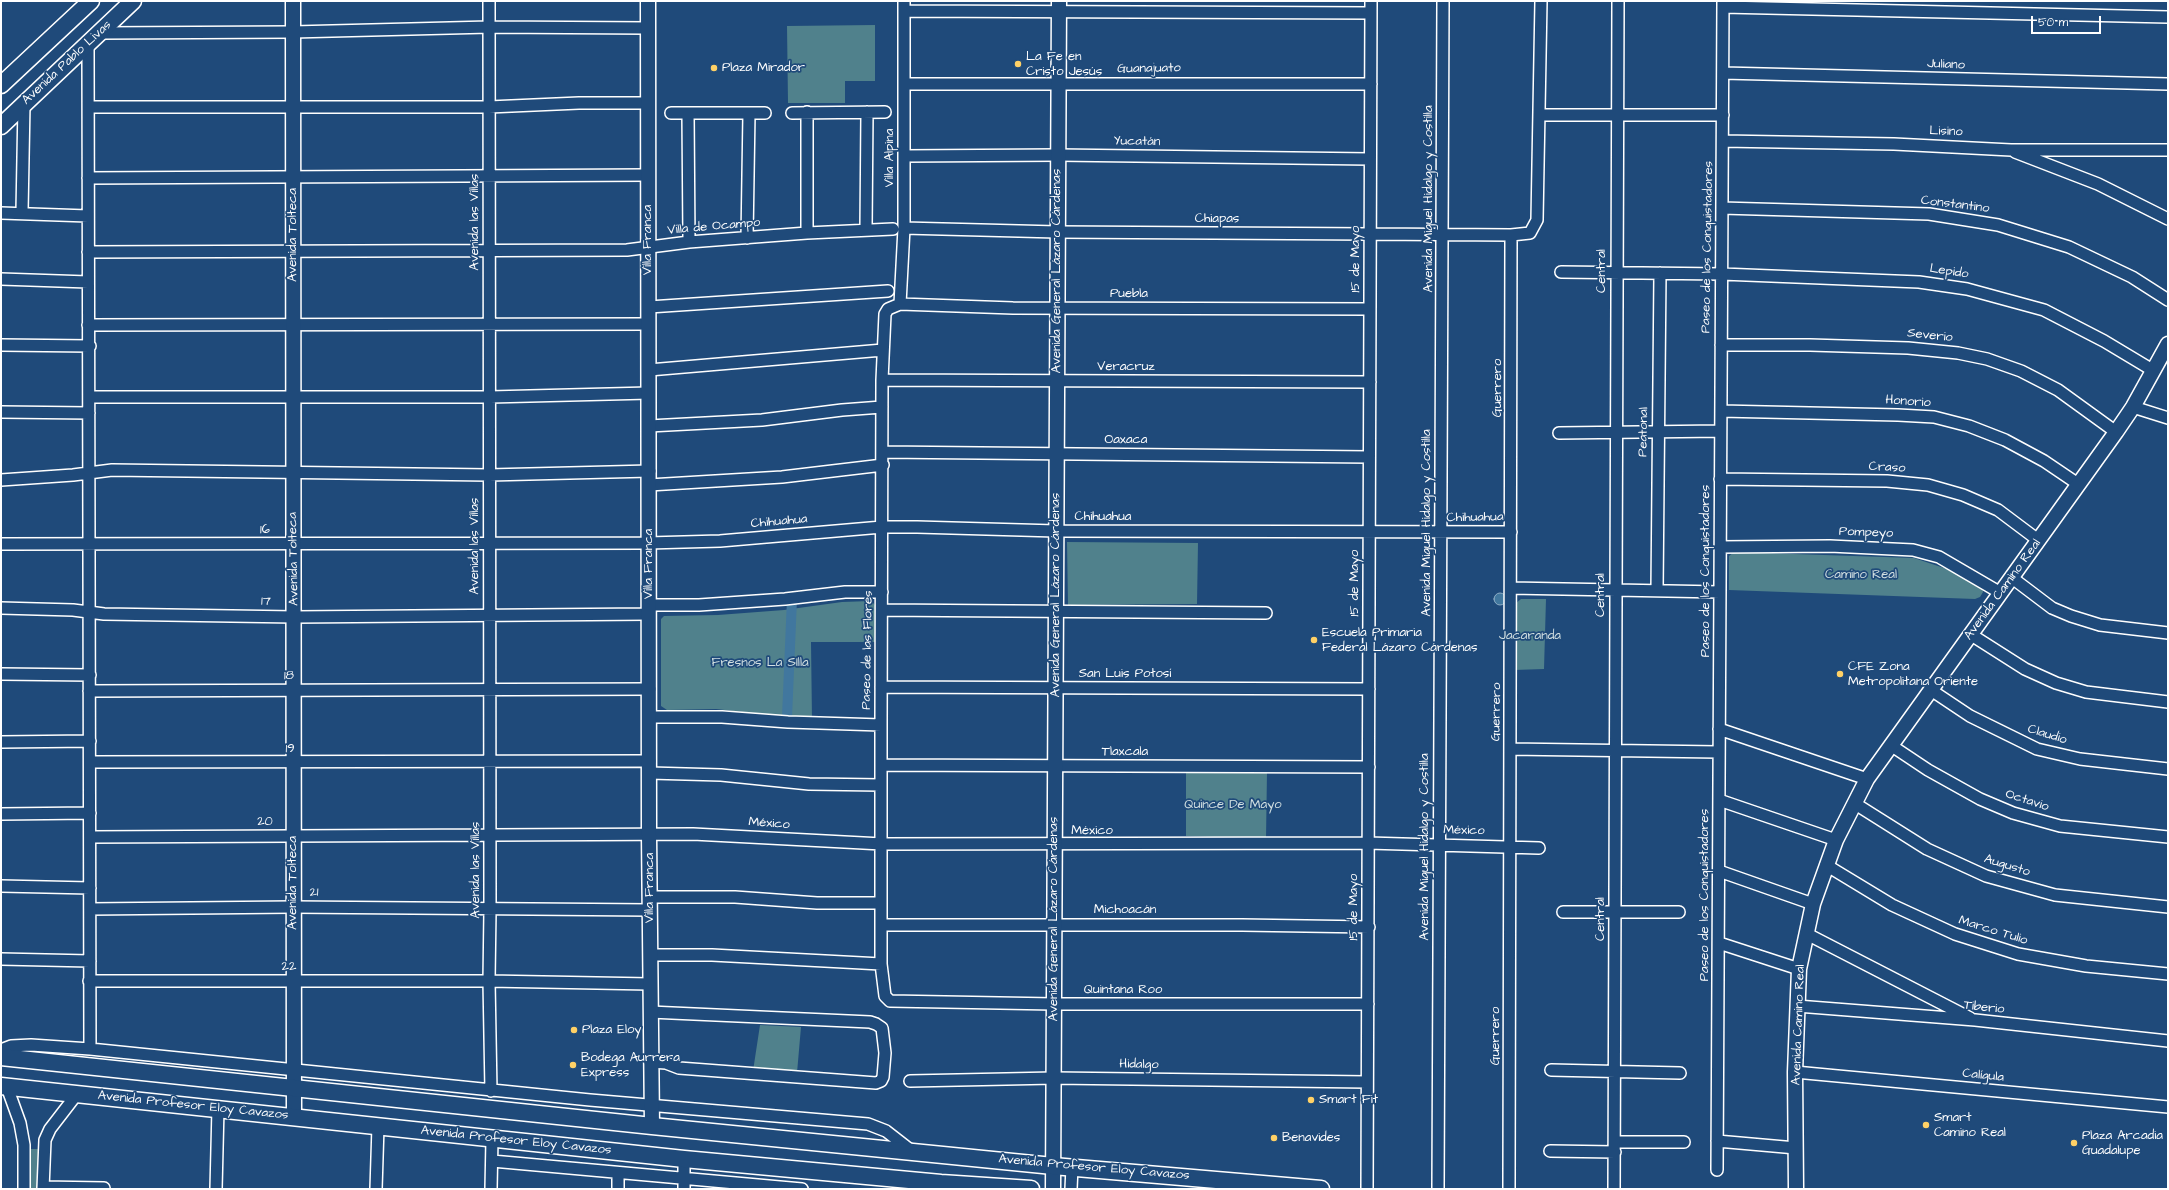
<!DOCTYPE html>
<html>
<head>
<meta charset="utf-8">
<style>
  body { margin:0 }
  #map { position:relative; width:2169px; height:1190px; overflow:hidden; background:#1f4a7a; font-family:"Architects Daughter",sans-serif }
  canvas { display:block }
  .frame { position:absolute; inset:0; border:2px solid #fff; pointer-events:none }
  .scale { position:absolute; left:2031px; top:16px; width:70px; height:18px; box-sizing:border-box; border:2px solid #fff; border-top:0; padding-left:5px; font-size:12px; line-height:14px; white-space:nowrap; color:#fff; -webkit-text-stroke:3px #1f4a7a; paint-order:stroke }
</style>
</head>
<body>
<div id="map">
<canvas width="2169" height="1190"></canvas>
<div class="frame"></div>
<div class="scale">50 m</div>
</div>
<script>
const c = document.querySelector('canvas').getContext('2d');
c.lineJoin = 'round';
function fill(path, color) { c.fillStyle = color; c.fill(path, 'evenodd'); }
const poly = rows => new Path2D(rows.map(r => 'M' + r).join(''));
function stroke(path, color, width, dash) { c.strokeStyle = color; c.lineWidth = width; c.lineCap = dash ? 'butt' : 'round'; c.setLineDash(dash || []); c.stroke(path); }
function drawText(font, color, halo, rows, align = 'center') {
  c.font = font + ' "Architects Daughter",sans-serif'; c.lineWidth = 3.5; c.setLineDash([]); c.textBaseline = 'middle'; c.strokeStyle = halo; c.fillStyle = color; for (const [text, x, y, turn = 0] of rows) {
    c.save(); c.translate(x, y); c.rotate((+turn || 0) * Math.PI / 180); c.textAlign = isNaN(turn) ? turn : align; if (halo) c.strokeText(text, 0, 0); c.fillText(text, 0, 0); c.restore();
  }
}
fill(poly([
  [875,25,875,81,845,81,845,103,788,103,787,26],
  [1067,542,1198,543,1197,604,1068,605],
  [1734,552,1914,558,1950,570,1982,587,1983,592,1980,597,1975,599,1729,590,1729,556],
  [1521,599,1546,599,1544,669,1514,670,1516,603],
  [871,601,875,605,875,642,811,642,812,720,716,709,667,710,661,706,661,619,664,616,718,615,784,610,842,602],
  [1267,772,1266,839,1186,836,1186,773],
  [760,1025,801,1027,797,1073,753,1071],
  [28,1149,38,1149,38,1189,28,1189]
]), '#50818c');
const water = poly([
  '1494 599a6 6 0 1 1 12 0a6 6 0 1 1-12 0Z'
]);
fill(water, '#41779e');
stroke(water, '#8dadc5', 1);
stroke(poly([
  [787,717,792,599]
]), '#41779e', 10);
const minor = poly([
  [489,1,490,910,489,981,491,1091],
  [1723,7,2168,17],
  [904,11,1371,13],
  [100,33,293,32,489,27,648,28],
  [88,45,90,1049],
  [1723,73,2168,84],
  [904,84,1371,84],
  [89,107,489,107,579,103,647,103],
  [807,112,807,233],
  [671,113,765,113],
  [688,113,689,242],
  [792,113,885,112],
  [1540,115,1723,115],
  [1723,141,1894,144,2011,150,2168,150],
  [2015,152,2098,184,2168,219],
  [904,156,1058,155,1370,159],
  [88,178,648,175],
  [1722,208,1929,214,1998,225,2069,247,2132,277,2168,300],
  [22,212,24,104],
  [1,213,88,216],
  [904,228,1057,232,1370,234,1511,235,1530,233,1537,220,1541,1],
  [866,229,867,112],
  [747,238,749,113],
  [88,252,627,250,689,242,807,233,893,229],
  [1561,272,1722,274,1919,282,1967,289,2044,310,2104,341,2154,371],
  [1,279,88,282],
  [900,304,904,228,904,1],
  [649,307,888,291],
  [88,325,649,324],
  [1,345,90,346],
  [1721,345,1810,345,1908,348,1958,353,1987,359,2021,371,2058,390,2116,432],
  [649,370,883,350],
  [882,380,1370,382],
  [89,397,490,397,649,393],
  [2133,407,2168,418],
  [1721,411,1898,415,1934,417,1969,426,2005,440,2044,461,2078,484],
  [1,412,89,413],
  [649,426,762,420,842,410,882,407],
  [1559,433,1720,431],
  [883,452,1369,457],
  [1720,479,1887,481,1928,485,1963,495,1998,510,2038,540],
  [1,480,73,475,112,470,489,475,650,471],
  [649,485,782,477,883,465],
  [1,544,648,543,720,541,882,527,917,527,1056,531,1511,532],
  [1720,547,1830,546,1913,550,1939,557,1999,592],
  [2011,577,2052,608,2071,616,2100,625,2168,633],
  [1511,588,1720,592],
  [1657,591,1660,273],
  [649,605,699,605,785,599,845,592,882,592],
  [1,608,73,610,104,614,295,617,648,614],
  [882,610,1266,613],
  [1970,634,2025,669,2056,683,2086,692,2168,702],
  [1,674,90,675],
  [881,687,1369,689],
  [1931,690,1970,716,2037,749,2080,759,2168,769],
  [89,691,650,689],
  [650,717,722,717,788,722,881,725],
  [1719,729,1867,779],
  [1,742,90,741],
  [1892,746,1928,770,1980,799,2013,813,2060,826,2168,837],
  [1510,749,1718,752],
  [90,762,650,761],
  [881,765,1369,767],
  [650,773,721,775,809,784,881,785],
  [1719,800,1836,840],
  [1854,803,1927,849,1986,876,2055,895,2168,907],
  [1,814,90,813],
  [90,837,693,834,882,844,1368,843,1539,848],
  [1826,865,1892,905,1955,934,2018,954,2086,966,2168,974],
  [1719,871,1813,904],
  [1,886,90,888],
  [650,897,735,897,817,903,881,903],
  [90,909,293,907,650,910],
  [1563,912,1679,912],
  [882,925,1242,925,1369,927],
  [1807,934,1970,1018],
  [1719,943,1799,969],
  [650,955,712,955,881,964],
  [1,959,90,961],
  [89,981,489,981,650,984],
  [1368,1004,1054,1004,890,1001,885,996,881,964,881,725,882,380,885,314,888,309,900,304,1013,308,1370,309],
  [1797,1006,1975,1020,2168,1041],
  [650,1012,870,1022,876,1024,882,1028,885,1053,883,1077,881,1081,876,1083,679,1068,666,1063,650,1062],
  [1,1050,11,1046,31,1045,90,1049,590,1100,868,1124,886,1131,913,1152],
  [1551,1070,1680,1073],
  [1795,1072,2168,1107],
  [910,1081,1054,1078,1367,1082],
  [7,1087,20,1123,24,1145,24,1189],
  [1717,1141,1796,1148],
  [1615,1142,1684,1142],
  [1550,1151,1615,1152],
  [492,1161,802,1189],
  [1717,1170,1723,1],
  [618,1173,618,1189],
  [43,1187,104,1188],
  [43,1189,45,1140,50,1129,77,1094],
  [216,1189,218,1108],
  [376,1189,378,1126],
  [491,1189,492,1139],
  [684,1189,684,1159],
  [1071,1189,1072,1167],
  [1367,1189,1371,1],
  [1438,1189,1443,1],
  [1509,1189,1511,235],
  [1614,1189,1618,1]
]);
const tertiary = poly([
  [293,1,294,1116],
  [648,1,649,835,652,1126],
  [1053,1189,1059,1],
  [1796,1189,1795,1072,1799,969,1813,904,1836,840,1867,779,2116,432,2133,407,2168,344]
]);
const secondary = poly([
  [1,85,91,1],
  [1,126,133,1],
  [1,1057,652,1126,1053,1166,1321,1189],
  [1,1086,684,1159,941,1183,1031,1189]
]);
stroke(minor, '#fff', 14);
stroke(tertiary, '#fff', 17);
stroke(secondary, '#fff', 19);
stroke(minor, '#1f4a7a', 11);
stroke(tertiary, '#1f4a7a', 14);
stroke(secondary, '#1f4a7a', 16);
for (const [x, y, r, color] of [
  [1018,64,4,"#ffd166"],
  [714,68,4,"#ffd166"],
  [1314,640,4,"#ffd166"],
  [1840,674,4,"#ffd166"],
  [574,1030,4,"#ffd166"],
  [573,1065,4,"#ffd166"],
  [1311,1100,4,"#ffd166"],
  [1926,1125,4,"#ffd166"],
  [1274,1138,4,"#ffd166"],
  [2074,1143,4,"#ffd166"]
]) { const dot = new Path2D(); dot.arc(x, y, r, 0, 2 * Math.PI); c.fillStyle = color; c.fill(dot); stroke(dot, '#1f4a7a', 1.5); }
drawText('13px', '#fff', '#1f4a7a', [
  ["La Fe en",1026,57],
  ["Cristo Jesús",1026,72],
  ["Plaza Mirador",722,68],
  ["Escuela Primaria",1322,633],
  ["Federal Lázaro Cárdenas",1322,648],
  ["CFE Zona",1848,667],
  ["Metropolitana Oriente",1848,682],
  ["Plaza Eloy",582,1030],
  ["Bodega Aurrera",581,1058],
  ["Express",581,1073],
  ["Smart Fit",1319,1100],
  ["Smart",1934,1118],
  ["Camino Real",1934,1133],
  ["Plaza Arcadia",2082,1136],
  ["Guadalupe",2082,1151],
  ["Benavides",1282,1138]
], 'left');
drawText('13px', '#fff', '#1f4a7a', [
  ["Avenida Pablo Livas",67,63,-43],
  ["Juliano",1946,65,2],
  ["Guanajuato",1149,69,-1],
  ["Lisino",1946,132,2],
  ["Yucatán",1137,142,1],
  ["Villa Alpina",890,158,-90],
  ["Avenida Miguel Hidalgo y Costilla",1429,199,-90],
  ["Constantino",1955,205,7],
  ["Chiapas",1217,219],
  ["Avenida las Villas",475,222,-90],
  ["Villa de Ocampo",714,227,-5],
  ["Avenida Tolteca",293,235,-90],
  ["Villa Franca",648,240,-90],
  ["Paseo de los Conquistadores",1708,247,-89],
  ["15 de Mayo",1356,259,-90],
  ["Avenida General Lázaro Cárdenas",1057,271,-90],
  ["Central",1602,271,-90],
  ["Lepido",1949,272,9],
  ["Puebla",1129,294],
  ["Severio",1930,336,6],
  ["Veracruz",1126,367],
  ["Guerrero",1498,388,-90],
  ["Honorio",1908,402,4],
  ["Peatonal",1644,432,-89],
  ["Oaxaca",1126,440],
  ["Craso",1887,468,3],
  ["Chihuahua",1103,517],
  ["Chihuahua",1475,518,-1],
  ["Chihuahua",779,522,-5],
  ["Avenida Miguel Hidalgo y Costilla",1427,523,-90],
  ["16",265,530],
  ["Pompeyo",1866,533,2],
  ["Avenida las Villas",475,546,-90],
  ["Avenida Tolteca",294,559,-91],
  ["Villa Franca",649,564,-90],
  ["Paseo de los Conquistadores",1706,571,-90],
  ["15 de Mayo",1355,583,-90],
  ["Avenida Camino Real",2003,590,-54],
  ["Avenida General Lázaro Cárdenas",1056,595,-90],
  ["Central",1601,595,-90],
  ["17",266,602,1],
  ["Paseo de las Flores",868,650,-89],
  ["San Luis Potosí",1125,674],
  ["18",289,676],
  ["Guerrero",1497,712,-89],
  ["Claudio",2047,735,17],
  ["19",290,749],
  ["Tlaxcala",1125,752],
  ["Octavio",2027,801,18],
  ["20",265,822],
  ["México",769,824,4],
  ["México",1092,831],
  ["México",1464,831,1],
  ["Avenida Miguel Hidalgo y Costilla",1425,847,-90],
  ["Augusto",2007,866,17],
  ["Avenida las Villas",476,870,-90],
  ["Avenida Tolteca",293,883,-90],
  ["Villa Franca",650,888,-90],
  ["21",314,893,1],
  ["Paseo de los Conquistadores",1705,895,-90],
  ["15 de Mayo",1354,907,-90],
  ["Michoacán",1125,910],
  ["Avenida General Lázaro Cárdenas",1054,919,-90],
  ["Central",1601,919,-90],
  ["Marco Tulio",1993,931,17],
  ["22",289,967],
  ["Quintana Roo",1123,990],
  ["Tiberio",1984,1008,6],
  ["Avenida Camino Real",1799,1025,-88],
  ["Guerrero",1496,1036,-90],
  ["Hidalgo",1139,1065,1],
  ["Calígula",1983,1076,6],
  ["Avenida Profesor Eloy Cavazos",193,1106,6],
  ["Avenida Profesor Eloy Cavazos",516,1141,6],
  ["Avenida Profesor Eloy Cavazos",1094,1168,5]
]);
drawText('13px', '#d3e0e2', '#1f4a7a', [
  ["Camino Real",1861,575],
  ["Jacaranda",1530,636],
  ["Fresnos La SIlla",760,663],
  ["Quince De Mayo",1233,805]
]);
</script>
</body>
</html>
